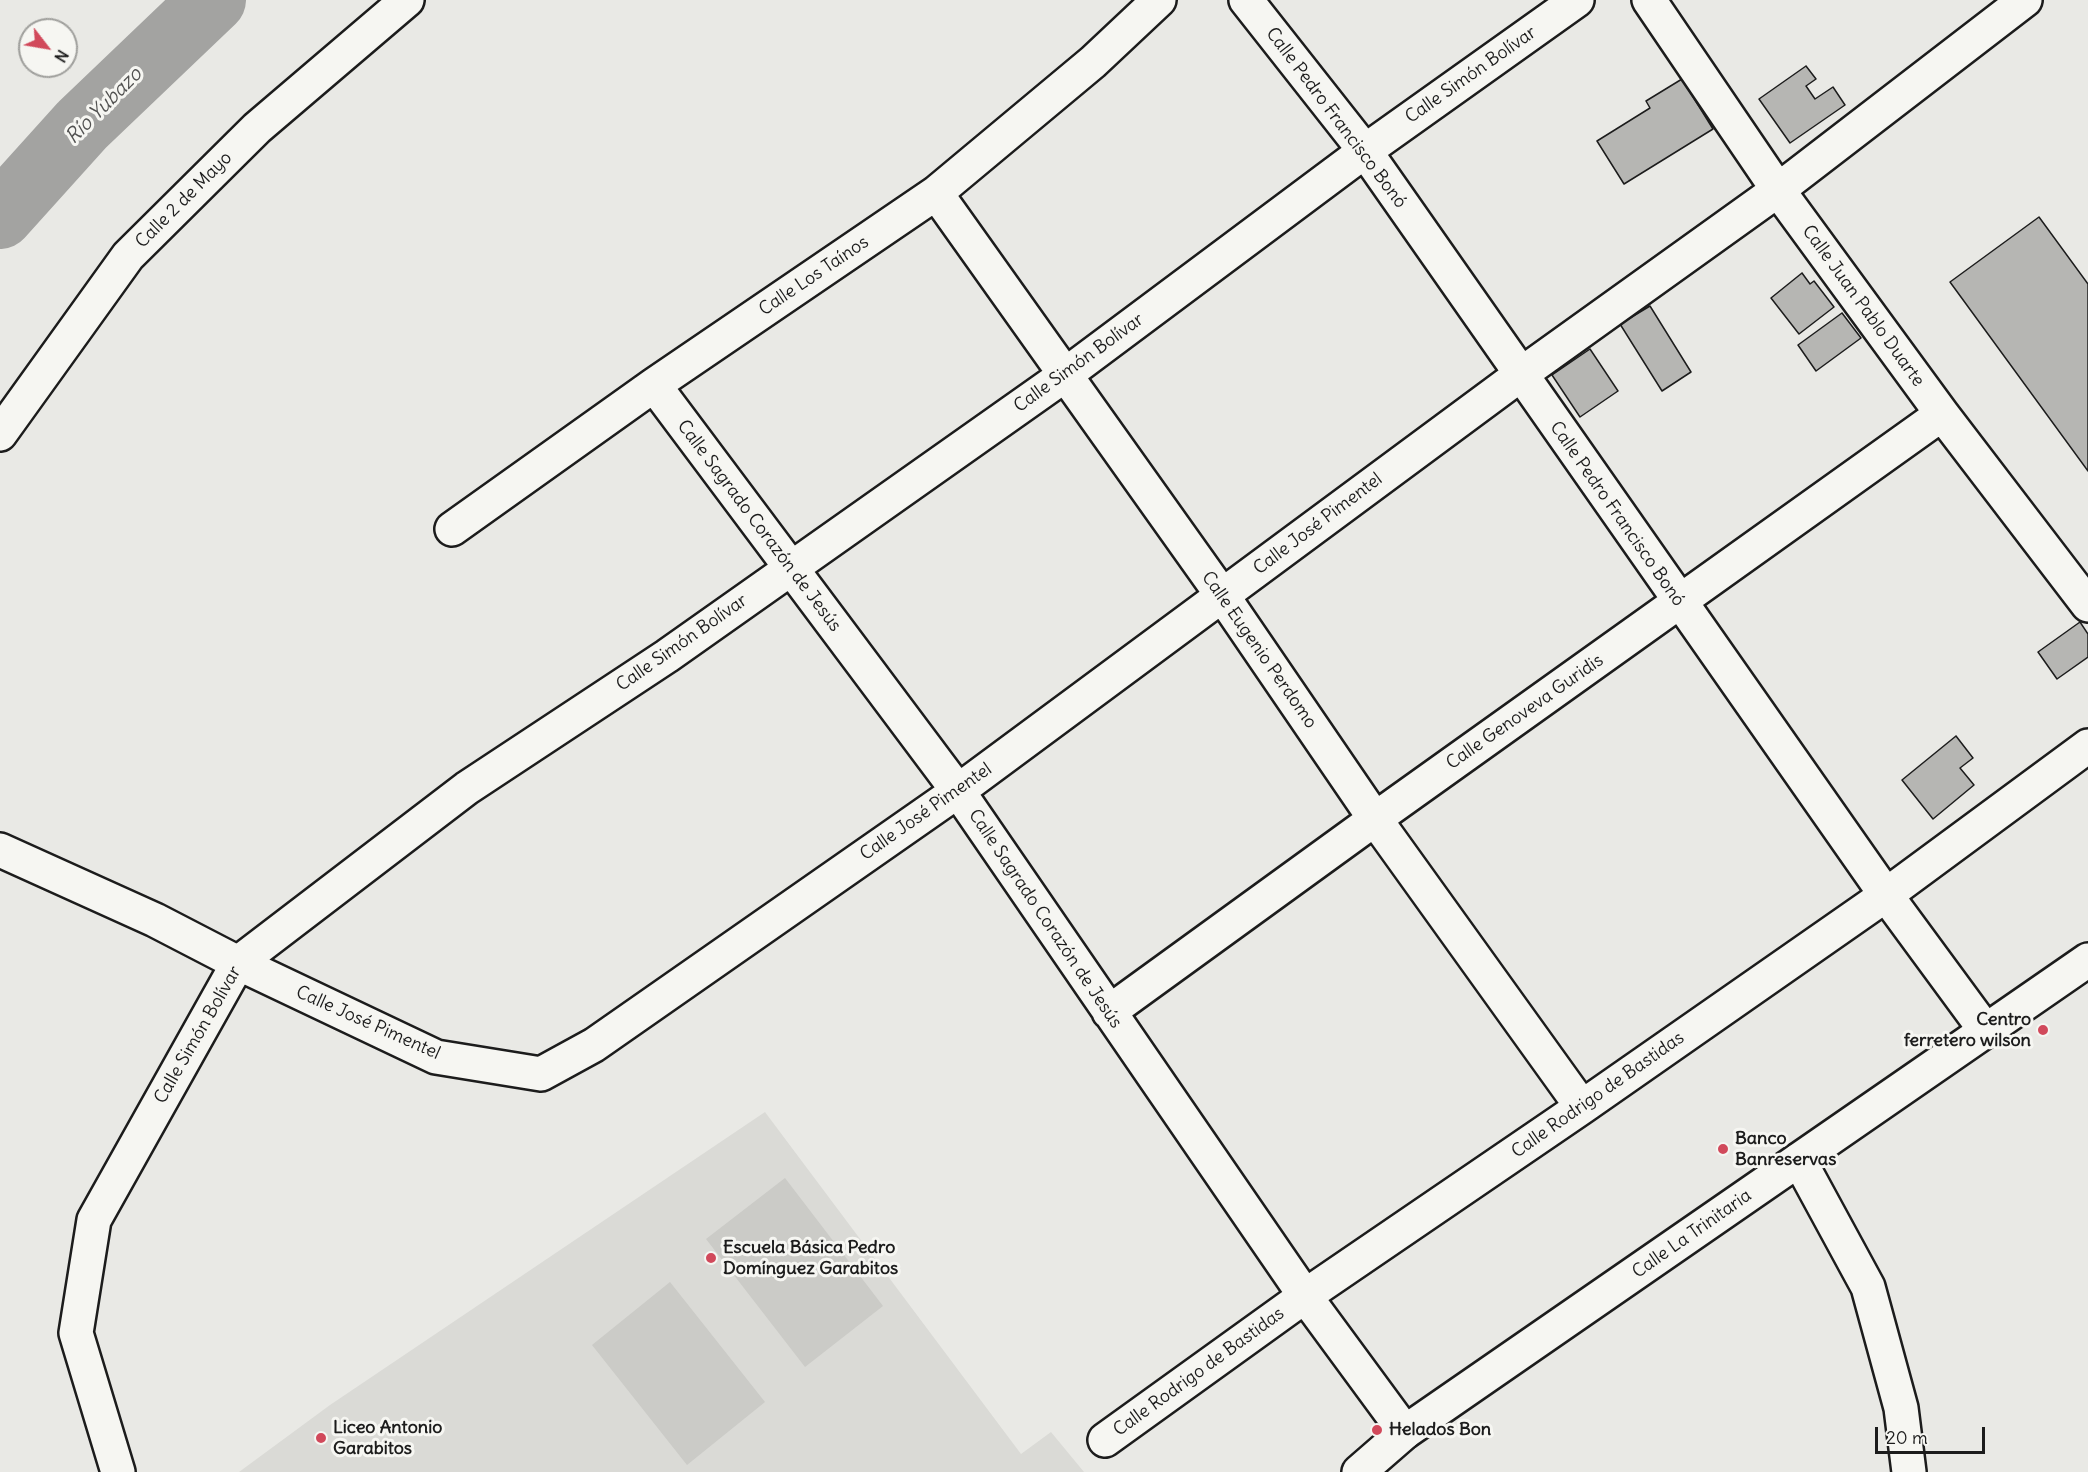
<!DOCTYPE html>
<html>
<head>
<meta charset="utf-8">
<style>
  body { margin:0 }
  #map { position:relative; width:2088px; height:1472px; overflow:hidden; background:#e9e9e5; font-family:Delius,sans-serif }
  canvas { display:block }
  .north { position:absolute; left:18px; top:18px; width:60px; height:60px; box-sizing:border-box; background:#f6f6f2; border:2px solid #9f9f9c; border-radius:50%; rotate:121deg; font-size:16px; font-weight:700; line-height:24px; text-align:center; color:#1c1c1c }
  .north::after { content:''; display:block; margin:auto; width:21px; height:27px; background:#d1495b; clip-path:polygon(50% 0,100% 100%,50% 72%,0 100%) }
  .scale { position:absolute; left:1875px; top:1427px; width:110px; height:27px; box-sizing:border-box; border:3px solid #1c1c1c; border-top:0; padding-left:8px; font-size:18px; line-height:21px; white-space:nowrap; color:#1c1c1c; -webkit-text-stroke:4px #f6f6f2; paint-order:stroke }
</style>
</head>
<body>
<div id="map">
<canvas width="2088" height="1472"></canvas>
<div class="north">N</div>
<div class="scale">20 m</div>
</div>
<script>
const c = document.querySelector('canvas').getContext('2d');
c.lineJoin = 'round';
function fill(path, color) { c.fillStyle = color; c.fill(path, 'evenodd'); }
const poly = rows => new Path2D(rows.map(r => 'M' + r).join(''));
function stroke(path, color, width, dash) { c.strokeStyle = color; c.lineWidth = width; c.lineCap = dash ? 'butt' : 'round'; c.setLineDash(dash || []); c.stroke(path); }
function drawText(font, color, halo, rows, align = 'center') {
  c.font = font + ' Delius,sans-serif'; c.lineWidth = 6; c.setLineDash([]); c.textBaseline = 'middle'; c.strokeStyle = halo; c.fillStyle = color; for (const [text, x, y, turn = 0] of rows) {
    c.save(); c.translate(x, y); c.rotate((+turn || 0) * Math.PI / 180); c.textAlign = isNaN(turn) ? turn : align; if (halo) c.strokeText(text, 0, 0); c.fillText(text, 0, 0); c.restore();
  }
}
fill(poly([
  [765,1112,1021,1454,1051,1432,1084,1472,239,1472,330,1405]
]), '#dadad6');
fill(poly([
  [785,1178,883,1306,805,1367,706,1239],
  [670,1282,765,1402,687,1465,592,1345]
]), '#cbcbc7');
stroke(poly([
  [0,216,82,125,213,0]
]), '#a3a3a1', 66);
const building = poly([
  [1806,66,1816,79,1806,86,1815,99,1833,87,1845,105,1790,143,1759,99,1806,66],
  [1682,79,1713,129,1624,184,1597,141,1650,108,1646,101,1682,79],
  [2039,217,2088,284,2088,471,1950,282,2039,217],
  [1802,273,1810,284,1814,281,1834,307,1799,334,1771,298,1802,273],
  [1650,306,1691,372,1662,391,1620,324,1650,306],
  [1842,313,1861,338,1816,371,1798,345,1842,313],
  [1590,349,1618,391,1580,417,1552,375,1590,349],
  [2080,622,2088,634,2088,657,2057,679,2038,652,2080,622],
  [1956,736,1973,758,1960,768,1974,785,1933,819,1902,780,1956,736]
]);
fill(building, '#b6b6b3');
stroke(building, '#1c1c1c', 1.5);
const street = poly([
  [1246,0,1365,151,1886,895,1986,1031],
  [1649,0,1778,190,1942,414,2088,605],
  [936,193,1222,595,1375,819,1582,1107],
  [654,385,958,791,1305,1296,1405,1432],
  [0,434,128,256,257,128,407,0],
  [452,529,654,385,936,193,1093,62,1159,0],
  [0,850,155,920,238,963,436,1057,541,1074,594,1045,958,791,1520,375,1778,190,2025,0],
  [1109,1012,1375,819,1942,414],
  [1799,1160,1868,1287,1901,1408,1909,1472],
  [1105,1440,1305,1296,1582,1107,1886,895,2088,746],
  [118,1472,76,1333,94,1220,238,963,467,788,667,656,1065,375,1365,151,1577,0]
]);
const secondary = poly([
  [1359,1472,1405,1432,2088,960]
]);
stroke(street, '#1c1c1c', 38);
stroke(secondary, '#1c1c1c', 38);
stroke(street, '#f6f6f2', 33);
stroke(secondary, '#f6f6f2', 33);
for (const [x, y, r, color] of [
  [2043,1030,6,"#d1495b"],
  [1723,1149,6,"#d1495b"],
  [711,1258,6,"#d1495b"],
  [1377,1430,6,"#d1495b"],
  [321,1438,6,"#d1495b"]
]) { const dot = new Path2D(); dot.arc(x, y, r, 0, 2 * Math.PI); c.fillStyle = color; c.fill(dot); stroke(dot, '#f6f6f2', 2); }
drawText('18px', '#1c1c1c', '#f6f6f2', [
  ["Calle Simón Bolívar",1471,75,-35],
  ["Calle Pedro Francisco Bonó",1336,118,53],
  ["Calle 2 de Mayo",184,200,-45],
  ["Calle Los Taínos",814,276,-34],
  ["Calle Juan Pablo Duarte",1863,306,54],
  ["Calle Simón Bolívar",1079,363,-36],
  ["Calle Pedro Francisco Bonó",1617,514,55],
  ["Calle José Pimentel",1318,524,-37],
  ["Calle Sagrado Corazón de Jesús",759,526,53],
  ["Calle Simón Bolívar",682,643,-35],
  ["Calle Eugenio Perdomo",1259,650,55],
  ["Calle Genoveva Guridis",1525,712,-35],
  ["Calle José Pimentel",926,812,-35],
  ["Calle Sagrado Corazón de Jesús",1045,919,56],
  ["Calle José Pimentel",368,1023,24],
  ["Calle Simón Bolívar",198,1035,-60],
  ["Calle Rodrigo de Bastidas",1598,1095,-35],
  ["Calle La Trinitaria",1692,1234,-35],
  ["Calle Rodrigo de Bastidas",1199,1372,-36]
]);
drawText('bold 18px', '#1c1c1c', '#f6f6f2', [
  ["Centro",2031,1020,"right"],
  ["ferretero wilson",2031,1041,"right"],
  ["Banco",1735,1139],
  ["Banreservas",1735,1160],
  ["Escuela Básica Pedro",723,1248],
  ["Domínguez Garabitos",723,1269],
  ["Liceo Antonio",333,1428],
  ["Garabitos",333,1449],
  ["Helados Bon",1389,1430]
], 'left');
drawText('italic 20px', '#525251', '#f6f6f2', [
  ["Río Yubazo",104,106,-45]
]);
</script>
</body>
</html>
